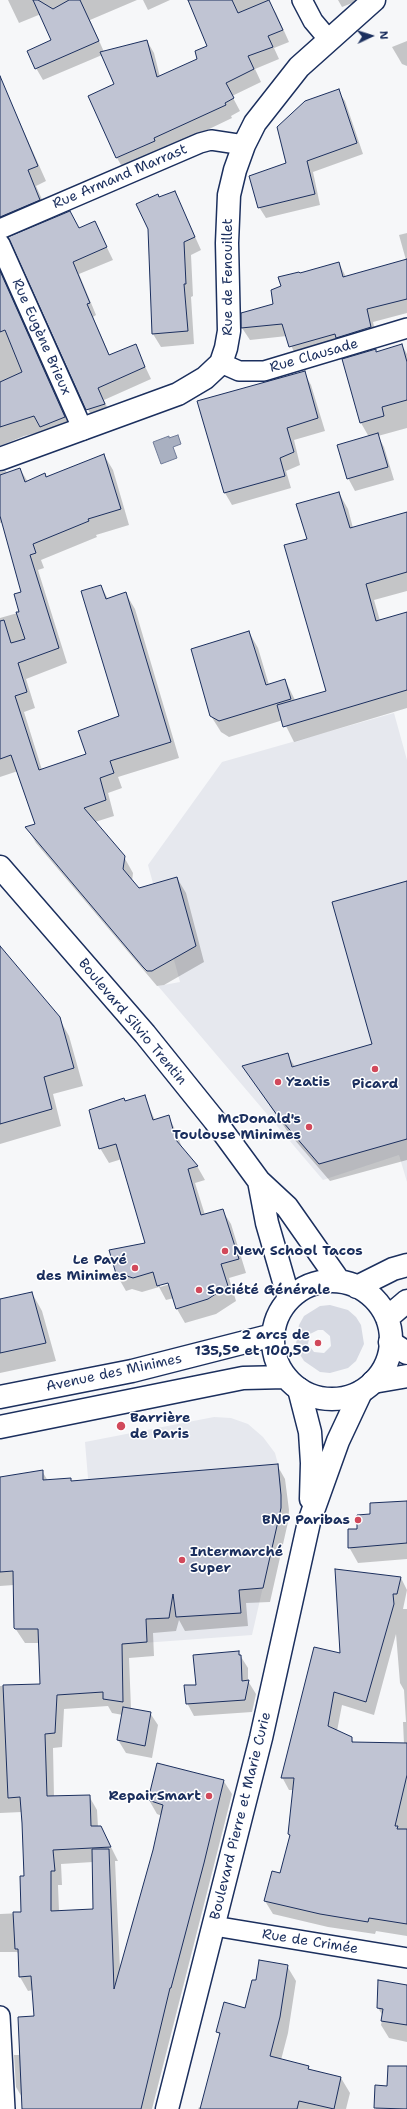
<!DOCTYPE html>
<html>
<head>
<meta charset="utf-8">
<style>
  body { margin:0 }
  #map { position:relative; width:407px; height:2109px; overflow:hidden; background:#f6f7f9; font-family:"Shantell Sans",sans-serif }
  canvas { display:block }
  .north { position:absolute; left:351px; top:16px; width:40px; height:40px; -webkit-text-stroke:3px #fff; paint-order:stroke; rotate:86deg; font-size:11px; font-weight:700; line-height:16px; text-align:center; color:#1b2f5e }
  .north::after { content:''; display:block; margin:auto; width:14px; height:18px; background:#1b2f5e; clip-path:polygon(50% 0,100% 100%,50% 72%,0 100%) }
</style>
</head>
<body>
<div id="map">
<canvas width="407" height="2109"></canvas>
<div class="north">N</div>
</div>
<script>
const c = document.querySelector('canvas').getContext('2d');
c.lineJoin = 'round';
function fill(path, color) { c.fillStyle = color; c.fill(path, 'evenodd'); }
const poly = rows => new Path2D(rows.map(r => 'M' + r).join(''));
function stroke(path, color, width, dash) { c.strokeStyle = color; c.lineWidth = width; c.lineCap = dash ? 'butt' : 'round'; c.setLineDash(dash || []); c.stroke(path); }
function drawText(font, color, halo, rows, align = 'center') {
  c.font = font + ' "Shantell Sans",sans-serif'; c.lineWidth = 3; c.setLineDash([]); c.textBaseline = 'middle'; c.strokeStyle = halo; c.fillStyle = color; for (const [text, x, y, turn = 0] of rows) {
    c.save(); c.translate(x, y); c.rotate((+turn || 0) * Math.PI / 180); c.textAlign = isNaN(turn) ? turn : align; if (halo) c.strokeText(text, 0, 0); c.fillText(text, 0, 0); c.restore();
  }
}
fill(poly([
  [394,713,407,760,407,1182,399,1155,323,1180,158,986,180,982,148,865,222,762],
  [214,1417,231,1418,248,1424,263,1437,275,1453,278,1464,281,1488,281,1508,252,1635,102,1646,85,1442]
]), '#e6e8ee');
fill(poly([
  [330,1305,348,1310,356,1317,361,1325,364,1344,356,1361,348,1368,330,1373,320,1372,304,1361,299,1353,296,1344,299,1325,304,1316,320,1306],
  [318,1330,323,1330,330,1336,331,1346,324,1353,314,1352,308,1344,310,1334]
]), '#d6d9e2');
const water = poly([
  [178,435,181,444,173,447,177,458,161,464,153,442,169,436,169,438,178,435]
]);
fill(water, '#a9b0c1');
stroke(water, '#707c99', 1);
fill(poly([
  [8,0,137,0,90,20,104,52,147,41,154,53,160,77,198,59,208,46,188,0,267,0,276,13,289,42,274,48,279,59,255,69,261,82,232,96,240,111,231,116,232,118,124,170,117,158,115,84,102,55,43,80,36,68,52,41,41,14,19,23],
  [143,0,170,0,148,10],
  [338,0,360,0,342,7],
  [407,41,407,66,402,64,392,47],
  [0,78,46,181,36,186,49,215,0,238],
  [338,91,345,101,363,154,313,172,320,205,266,218,259,207],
  [175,192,201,250,191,255,193,296,191,297,194,344,161,347,153,334,149,229,159,198],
  [95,223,113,260,79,274,96,315,93,317,110,356,135,345,151,379,104,400,111,416,94,422,10,238,79,229],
  [407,233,407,313,373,322,377,340,297,359,287,336,250,340,242,328,242,313,274,305,282,287,300,274,339,263,346,277,406,260,399,235],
  [0,269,73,433,50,442,44,431,24,436,0,446],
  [402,345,407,354,407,428,378,436,384,447,394,480,355,491,348,478,369,437,361,423,343,360,375,350,377,353],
  [304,373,311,385,325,431,294,440,300,465,286,471,291,488,232,505,225,493,198,402],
  [104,455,113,470,129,525,96,535,97,537,41,560,44,568,38,570,67,663,26,679,35,708,24,712,42,770,87,755,121,717,101,586,108,599,126,594,135,609,179,758,118,777,122,788,108,793,114,816,95,822,124,857,133,873,132,881,139,889,177,878,186,893,204,962,164,985,157,986,36,843,27,828,36,825,18,771,0,777,0,618,21,612,22,593,3,522,0,523,0,472,6,471,7,474,20,469,28,482,45,475,47,478],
  [339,493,348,509,353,528,407,512,407,591,374,600,380,621,407,613,407,708,294,742,283,720,229,737,221,732,211,716,249,632,258,648,269,685,285,680,295,700,327,691,308,539],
  [407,882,407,1160,330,1181,288,1132,243,1066,287,1054,295,1067,373,1045],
  [0,947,59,1018,69,1036,83,1086,53,1094,61,1126,0,1144],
  [144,1097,155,1120,168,1116,176,1131,182,1148,197,1166,205,1180,195,1183,205,1215,222,1210,231,1224,246,1273,229,1278,236,1301,216,1314,185,1323,177,1309,174,1298,166,1300,159,1287,142,1292,132,1289,126,1291,118,1277,146,1244,122,1159,109,1163,100,1148,125,1102],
  [173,1281,174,1283,160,1287,160,1285],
  [32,1293,42,1311,56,1361,0,1373,0,1300],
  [277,1465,285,1479,289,1510,288,1522,270,1602,246,1603,248,1626,185,1631,179,1620,176,1631,153,1633,154,1656,129,1658,131,1709,150,1713,158,1725,152,1758,126,1753,118,1740,123,1715,112,1713,108,1706,64,1709,62,1747,53,1748,54,1797,89,1796,97,1810,98,1827,101,1827,118,1861,115,1861,120,1969,154,1850,162,1816,157,1814,149,1800,223,1780,232,1794,152,2109,23,2109,23,2099,16,2087,14,2055,21,2055,35,2017,33,1990,28,1991,20,1977,19,1954,17,1952,0,1952,0,1914,22,1913,25,1877,22,1812,0,1813,0,1686,41,1685,39,1643,25,1643,15,1628,14,1585,0,1586,0,1480,42,1471,48,1481,70,1479,72,1482],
  [93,1862,94,1910,59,1911,58,1885,62,1885,61,1864],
  [407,1501,407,1559,358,1563,349,1547,371,1515],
  [401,1578,407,1590,403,1609,407,1609,407,1936,376,1931,375,1934,328,1927,273,1914,265,1901,281,1874,290,1836,289,1834,294,1790,289,1790,282,1777,341,1655],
  [396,1634,400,1683,404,1690,406,1722,403,1722,404,1744,354,1743,351,1738,337,1731,342,1705,374,1715],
  [238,1652,248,1668,248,1681,256,1694,252,1712,194,1716,187,1703,197,1686],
  [287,1966,296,1981,288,2033,281,2060,308,2067,311,2071,341,2078,350,2093,346,2109,198,2109,199,2107,202,2108,220,2036,218,2032,246,2009,257,1981],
  [407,1986,407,2042,389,2038,381,2025,383,2016,378,2008],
  [407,2067,407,2109,376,2109,376,2086,388,2087]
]), '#0003');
const building = poly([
  [33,0,38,0,53,9,69,0,80,0,99,41,35,69,27,51,51,40,33,0],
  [188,0,232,0,238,13,269,0,283,30,268,36,273,47,248,56,254,69,226,83,234,98,225,103,226,105,154,138,155,141,116,158,88,96,114,84,100,52,147,40,157,77,197,59,195,51,207,46,188,0],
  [0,76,38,166,28,170,40,200,0,217,0,76],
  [339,89,357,143,307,161,315,194,258,208,249,176,286,163,277,127,305,101,339,89],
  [175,191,195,237,184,242,186,284,184,284,188,331,152,334,148,229,136,204,158,194,159,197,175,191],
  [70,211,79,228,95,221,107,247,73,262,90,303,87,304,109,355,136,344,145,367,98,388,105,404,86,410,8,237,70,211],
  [407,259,407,299,367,309,371,327,336,338,335,334,289,347,282,324,241,328,241,313,273,304,271,290,281,286,278,277,299,272,300,273,339,262,343,277,407,259],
  [0,271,65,417,40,427,34,416,0,427,0,382,22,372,5,330,0,332,0,271],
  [402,344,407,362,407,400,382,407,384,416,360,423,342,359,376,349,376,352,402,344],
  [305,371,318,418,287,428,294,452,280,458,285,476,224,493,197,401,305,371],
  [378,433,388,467,347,479,337,445,378,433],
  [104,454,121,509,88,519,89,521,33,544,36,553,30,555,59,648,18,663,27,692,15,696,39,770,86,754,78,731,119,716,81,591,101,585,106,599,126,592,171,742,110,761,114,773,100,778,106,800,84,808,125,856,123,869,139,888,177,877,196,946,152,971,147,971,143,967,25,827,35,824,11,755,0,759,0,621,4,620,11,643,25,639,16,612,19,612,14,594,21,592,0,516,0,475,20,468,25,482,45,473,46,477,104,454],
  [339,492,350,528,407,512,407,572,366,584,376,621,407,612,407,690,283,727,277,705,326,691,284,545,307,539,296,504,339,492],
  [249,631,266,685,285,679,291,699,219,721,210,716,191,649,249,631],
  [407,881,407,1139,319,1164,277,1115,242,1066,288,1053,292,1067,372,1044,332,902,407,881],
  [0,946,60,1017,74,1068,44,1077,52,1109,0,1124,0,946],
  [145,1095,153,1120,169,1115,176,1140,198,1166,188,1169,201,1215,223,1209,239,1259,221,1264,228,1286,208,1299,176,1309,168,1283,157,1286,153,1272,133,1278,124,1275,117,1277,109,1250,145,1243,116,1144,99,1149,89,1110,124,1098,125,1101,145,1095],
  [32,1292,46,1343,0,1353,0,1299,32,1292],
  [278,1464,281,1495,281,1508,263,1588,239,1590,241,1613,176,1617,173,1594,169,1618,146,1619,147,1642,122,1644,123,1702,103,1699,103,1692,57,1695,55,1733,45,1734,47,1796,90,1795,91,1826,101,1826,111,1847,53,1850,55,1871,51,1871,51,1911,93,1909,92,1849,109,1849,114,1989,153,1850,163,1805,148,1800,157,1763,224,1780,204,1863,171,1988,170,1988,141,2109,22,2109,18,2017,34,2016,31,1976,19,1977,18,1949,15,1949,13,1912,21,1912,20,1876,24,1876,22,1823,20,1797,8,1798,3,1685,40,1684,39,1656,38,1629,15,1629,14,1628,13,1571,0,1572,0,1477,43,1470,43,1480,71,1478,71,1481,278,1464],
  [407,1501,407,1543,348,1548,348,1529,357,1529,357,1515,370,1514,370,1503,407,1501],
  [335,1569,401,1577,397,1594,393,1594,394,1604,366,1702,334,1692,328,1726,352,1737,352,1742,407,1743,407,1775,395,1826,398,1826,397,1829,407,1829,407,1924,369,1918,368,1922,320,1914,264,1901,272,1871,280,1873,290,1835,288,1834,294,1778,281,1778,314,1647,340,1653,335,1569],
  [239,1651,239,1655,241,1655,242,1681,249,1680,245,1700,186,1704,184,1685,196,1685,193,1655,239,1651],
  [123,1707,151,1712,145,1746,117,1740,123,1707],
  [259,1960,288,1965,280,2017,270,2056,309,2066,308,2069,341,2077,334,2109,299,2101,297,2109,200,2109,220,2033,216,2032,224,2002,245,2008,252,1980,256,1980,259,1960],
  [378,1980,407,1985,407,2025,381,2021,383,2009,377,2008,378,1980],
  [388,2066,407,2066,407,2109,374,2108,375,2085,387,2086,388,2066]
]);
fill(building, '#c0c4d3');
stroke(building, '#1b2f5e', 1);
const street = poly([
  [302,0,313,21,329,40],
  [0,229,200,143,211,140,244,145],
  [0,244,83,430],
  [221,363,239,371,264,371,407,328],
  [214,1926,407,1958],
  [0,2016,5,2109]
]);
const secondary = poly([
  [0,459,178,394,205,378,221,363,226,348,229,331,227,243,229,195,235,170,244,145,255,123,299,67,374,0],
  [390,1342,407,1353],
  [373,1382,407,1376],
  [299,1389,310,1432,312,1463,311,1499],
  [167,2109,261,1738,309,1522,338,1441,361,1392]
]);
const primary = poly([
  [0,867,145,1034,215,1121,259,1181,287,1207,339,1281],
  [259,1181,267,1223,289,1299],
  '273 1340a59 59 0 1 1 118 0a59 59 0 1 1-118 0Z',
  [357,1287,393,1269,407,1265],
  [387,1318,407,1301],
  [0,1397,132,1371,273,1335],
  [0,1427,243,1378,286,1377]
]);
stroke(street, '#1b2f5e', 22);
stroke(secondary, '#1b2f5e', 25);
stroke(primary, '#1b2f5e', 25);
stroke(street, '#fff', 19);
stroke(secondary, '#fff', 22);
stroke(primary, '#fff', 22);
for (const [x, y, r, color] of [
  [375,1069,4,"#d1495b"],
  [278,1082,4,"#d1495b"],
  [309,1127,4,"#d1495b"],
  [225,1251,4,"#d1495b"],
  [135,1268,4,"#d1495b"],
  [199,1290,4,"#d1495b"],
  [318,1343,4,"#d1495b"],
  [121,1426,5,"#d1495b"],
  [358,1520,4,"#d1495b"],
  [182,1560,4,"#d1495b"],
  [209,1796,4,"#d1495b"]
]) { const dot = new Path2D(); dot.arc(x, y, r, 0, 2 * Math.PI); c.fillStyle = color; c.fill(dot); stroke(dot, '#fff', 1.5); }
drawText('14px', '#1b2f5e', '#fff', [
  ["Rue Armand Marrast",120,177,-23],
  ["Rue de Fenouillet",228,277,-90],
  ["Rue Eugène Brieux",41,337,66],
  ["Rue Clausade",314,356,-16],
  ["Boulevard Silvio Trentin",132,1022,50],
  ["Avenue des Minimes",114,1373,-12],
  ["Boulevard Pierre et Marie Curie",241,1816,-76],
  ["Rue de Crimée",310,1942,9]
]);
drawText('bold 14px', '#1b2f5e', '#fff', [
  ["Yzatis",286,1082],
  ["Picard",375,1084,"center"],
  ["McDonald's",301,1119,"right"],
  ["Toulouse Minimes",301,1135,"right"],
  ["New School Tacos",233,1251],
  ["Le Pavé",127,1260,"right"],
  ["des Minimes",127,1276,"right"],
  ["Société Générale",207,1290],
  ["2 arcs de",310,1335,"right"],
  ["135,5° et 100,5°",310,1351,"right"],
  ["Barrière",130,1418],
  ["de Paris",130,1434],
  ["BNP Paribas",350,1520,"right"],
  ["Intermarché",190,1552],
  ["Super",190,1568],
  ["RepairSmart",201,1796,"right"]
], 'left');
</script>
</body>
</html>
